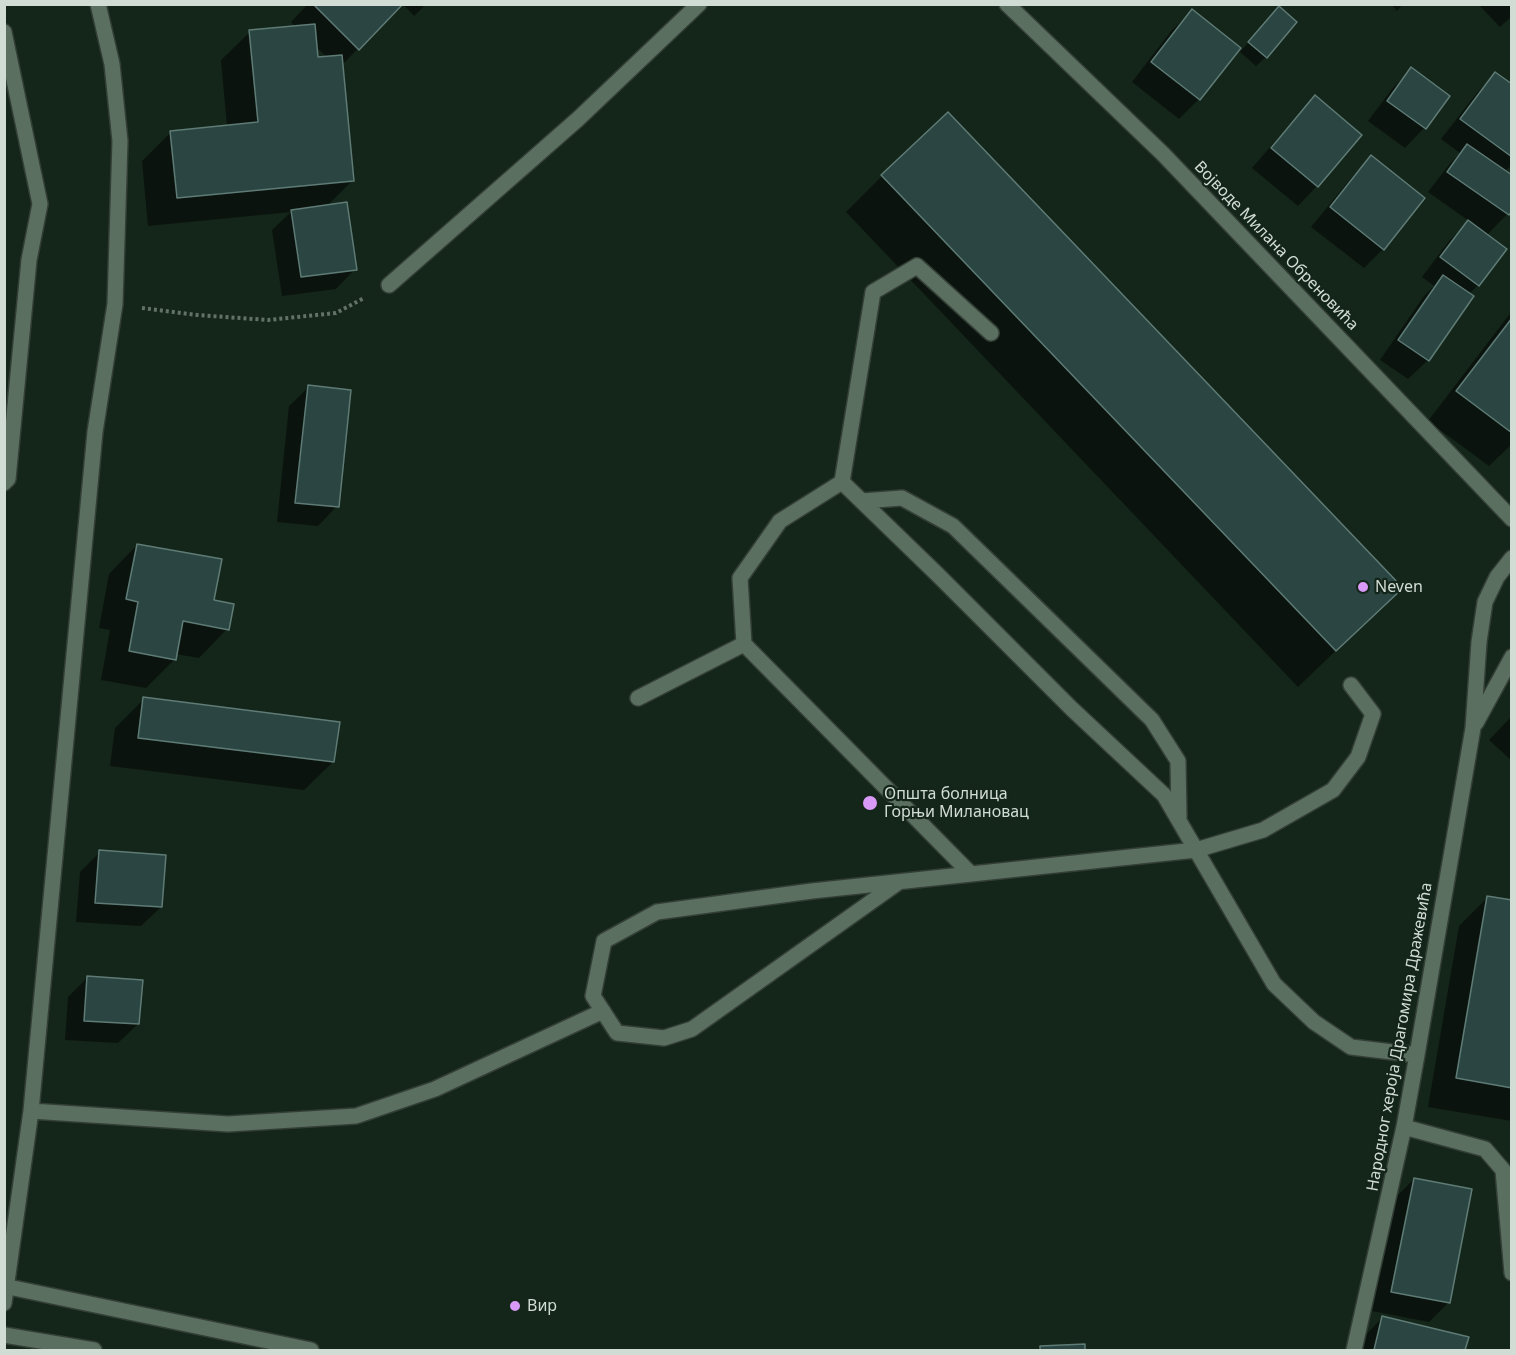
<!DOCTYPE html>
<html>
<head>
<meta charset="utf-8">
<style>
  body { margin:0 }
  #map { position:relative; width:1516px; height:1355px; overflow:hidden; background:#142519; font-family:"Noto Sans",sans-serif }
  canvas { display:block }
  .frame { position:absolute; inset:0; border:6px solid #d1dcd4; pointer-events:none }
</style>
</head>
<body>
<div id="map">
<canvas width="1516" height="1355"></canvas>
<div class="frame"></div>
</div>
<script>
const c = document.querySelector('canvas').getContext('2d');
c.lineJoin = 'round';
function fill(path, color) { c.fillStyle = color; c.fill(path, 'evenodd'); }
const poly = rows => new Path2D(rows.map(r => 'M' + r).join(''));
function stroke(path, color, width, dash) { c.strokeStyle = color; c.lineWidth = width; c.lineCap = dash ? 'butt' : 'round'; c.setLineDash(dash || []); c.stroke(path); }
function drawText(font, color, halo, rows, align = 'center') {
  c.font = font + ' "Noto Sans",sans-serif'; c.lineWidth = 4.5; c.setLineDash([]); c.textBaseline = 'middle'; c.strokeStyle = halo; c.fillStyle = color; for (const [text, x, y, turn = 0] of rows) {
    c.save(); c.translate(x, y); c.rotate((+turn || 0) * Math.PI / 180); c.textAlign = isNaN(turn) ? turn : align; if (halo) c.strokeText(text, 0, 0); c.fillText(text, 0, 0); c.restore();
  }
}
fill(poly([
  [308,4,401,4,342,65,353,180,327,206,355,269,336,289,282,296,272,230,291,212,148,226,142,161,171,132,227,127,221,60,250,32,296,27,291,22],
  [315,46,328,58,317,59],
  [403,4,426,4,414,16],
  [1391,4,1403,4,1397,11],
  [1478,4,1512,4,1512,16,1500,27],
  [1192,11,1239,48,1199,99,1179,119,1132,82,1172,30],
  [1270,18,1266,57,1256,66,1240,52],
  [1411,69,1448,96,1424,128,1405,148,1368,121,1392,89],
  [1495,74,1512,86,1512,165,1504,172,1512,209,1487,235,1478,285,1469,294,1428,360,1408,379,1380,360,1424,296,1434,286,1422,277,1449,241,1469,221,1428,192,1448,166,1460,153,1441,139,1476,94],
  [1315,97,1360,135,1317,186,1298,206,1252,168,1296,117],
  [1371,157,1383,249,1364,268,1311,227,1352,177],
  [882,176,1401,588,1298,687,846,212],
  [1512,311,1512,444,1489,466,1428,421],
  [309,387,337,506,318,526,277,522,289,406],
  [137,545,212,601,227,629,199,658,175,654,175,659,146,688,101,680,110,630,99,628,109,574],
  [144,699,333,762,304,790,110,766,115,728],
  [1512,716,1512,761,1489,740],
  [100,852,161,907,141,926,76,922,80,872],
  [1488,897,1512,901,1512,1121,1428,1107,1459,926],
  [87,978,138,1024,118,1043,65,1040,68,997],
  [1414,1179,1449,1302,1429,1322,1372,1311,1394,1199],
  [1382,1318,1467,1338,1464,1350,1353,1350,1354,1347],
  [1083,1345,1084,1350,1037,1350,1040,1347]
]), '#0007');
const building = poly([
  [313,4,403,4,359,50,313,4],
  [1279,6,1297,22,1267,58,1248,42,1279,6],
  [1192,9,1241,48,1200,100,1151,62,1192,9],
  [315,24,318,57,342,55,354,181,177,198,170,131,258,122,249,30,315,24],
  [1411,67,1450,96,1426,129,1387,101,1411,67],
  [1495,72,1512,84,1512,157,1460,119,1495,72],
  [1315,95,1362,135,1318,187,1271,148,1315,95],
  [948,112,1403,588,1336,651,881,175,948,112],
  [1467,144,1512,175,1512,211,1509,215,1447,172,1467,144],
  [1371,155,1425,198,1384,250,1330,207,1371,155],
  [347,202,357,270,301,277,291,210,347,202],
  [1468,220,1507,249,1479,286,1440,257,1468,220],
  [1443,275,1474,296,1429,361,1398,340,1443,275],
  [1512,318,1512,433,1456,391,1512,318],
  [308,385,351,390,339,507,295,503,308,385],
  [137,544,222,559,214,600,234,604,229,630,183,621,176,660,129,651,138,602,126,599,137,544],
  [143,697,340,722,334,762,138,738,143,697],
  [99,850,166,855,162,907,95,903,99,850],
  [1487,896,1512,900,1512,1088,1456,1078,1487,896],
  [87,976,143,980,139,1024,84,1021,87,976],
  [1414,1178,1472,1189,1450,1303,1391,1292,1414,1178],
  [1382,1316,1469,1337,1465,1350,1374,1350,1382,1316],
  [1085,1344,1085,1350,1040,1350,1040,1346,1085,1344]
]);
fill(building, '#2b4642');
stroke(building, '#5f7b76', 1.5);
const minor = poly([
  [1007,4,1163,154,1512,519],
  [4,32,40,204,29,260,8,479,4,483],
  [389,285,578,119,699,4],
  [842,482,873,292,917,266,991,333],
  [862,501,902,498,953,526,1152,720,1178,761,1179,817],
  [744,644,971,874],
  [638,698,744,644,740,578,780,521,842,482,938,575,1072,709,1164,795,1274,984,1314,1022,1351,1047,1417,1055],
  [1476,723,1512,657],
  [899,882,692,1029,664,1038,617,1033,593,996,604,941,657,912,812,891,1196,850,1263,830,1333,790,1358,757,1373,714,1351,685],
  [31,1111,228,1124,356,1116,435,1089,603,1011],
  [1404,1127,1485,1149,1503,1170,1512,1273],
  [4,1286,311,1350],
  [4,1303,31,1111,95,432,115,304,120,141,112,64,98,4],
  [4,1335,94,1350],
  [1354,1350,1404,1127,1417,1055,1473,728,1479,642,1485,602,1497,577,1512,558]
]);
stroke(minor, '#333f36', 18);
stroke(poly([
  [142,308,197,315,268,320,336,313,364,298]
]), '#637267', 4, [3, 3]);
stroke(minor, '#5b6f60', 15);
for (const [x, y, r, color] of [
  [1363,587,6,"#d99af7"],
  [870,803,8,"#d99af7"],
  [515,1306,6,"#d99af7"]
]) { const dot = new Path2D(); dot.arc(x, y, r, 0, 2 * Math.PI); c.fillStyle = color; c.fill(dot); stroke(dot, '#142519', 2); }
drawText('16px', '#d1dcd4', '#142519', [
  ["Војводе Милана Обреновића",1276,246,46],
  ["Народног хероја Драгомира Дражевића",1400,1037,-80]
]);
drawText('16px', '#d1dcd4', '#142519', [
  ["Neven",1375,587],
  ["Општа болница",884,794],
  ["Горњи Милановац",884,812],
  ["Вир",527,1306]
], 'left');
</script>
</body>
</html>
